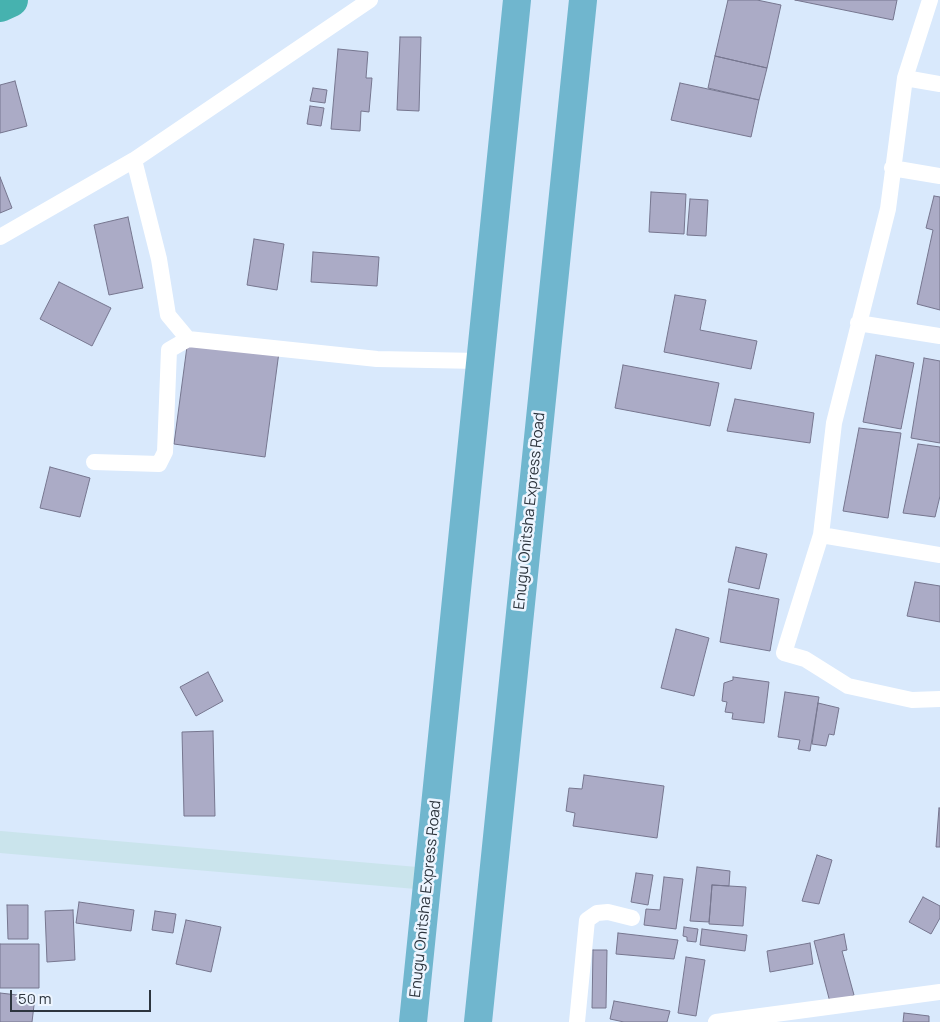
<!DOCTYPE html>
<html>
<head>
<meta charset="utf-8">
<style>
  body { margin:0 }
  #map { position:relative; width:940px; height:1022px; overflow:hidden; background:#d9e9fc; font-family:Manrope,sans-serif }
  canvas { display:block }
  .scale { position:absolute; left:10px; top:990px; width:141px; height:22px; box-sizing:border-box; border:2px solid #2d353e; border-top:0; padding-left:6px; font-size:15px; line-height:18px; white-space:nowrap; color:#2d353e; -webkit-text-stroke:4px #edf5ff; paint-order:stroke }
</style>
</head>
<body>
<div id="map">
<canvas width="940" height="1022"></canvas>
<div class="scale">50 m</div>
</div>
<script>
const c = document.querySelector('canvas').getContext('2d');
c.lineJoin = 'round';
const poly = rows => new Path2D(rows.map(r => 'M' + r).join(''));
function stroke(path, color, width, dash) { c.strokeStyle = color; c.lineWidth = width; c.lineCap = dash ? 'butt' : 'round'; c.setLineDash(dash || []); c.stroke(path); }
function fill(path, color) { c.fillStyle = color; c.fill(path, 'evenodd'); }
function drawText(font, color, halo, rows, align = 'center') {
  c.font = font + ' Manrope,sans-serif'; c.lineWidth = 5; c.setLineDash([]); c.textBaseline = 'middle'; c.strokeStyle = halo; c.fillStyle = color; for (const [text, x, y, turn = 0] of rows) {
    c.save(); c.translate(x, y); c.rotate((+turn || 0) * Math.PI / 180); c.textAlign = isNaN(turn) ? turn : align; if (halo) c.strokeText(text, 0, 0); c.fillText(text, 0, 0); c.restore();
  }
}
stroke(poly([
  [0,5,11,0]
]), '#46b2af', 34);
const building = poly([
  [728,0,757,0,781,5,767,68,715,56,728,0],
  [795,0,897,0,893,20,795,0],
  [400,37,421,37,419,111,397,110,400,37],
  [338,49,368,52,366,78,372,78,369,112,361,111,360,131,331,129,338,49],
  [715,56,767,68,759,100,708,88,715,56],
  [15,81,27,126,0,133,0,85,15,81],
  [680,83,759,100,751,137,671,120,680,83],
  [313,88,327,90,325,103,310,101,313,88],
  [310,106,324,108,321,126,307,124,310,106],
  [0,177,12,208,0,213,0,177],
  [651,192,686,194,684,234,649,232,651,192],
  [934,196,940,197,940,310,917,304,933,230,926,228,934,196],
  [690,199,708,200,706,236,687,235,690,199],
  [128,217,143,288,109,295,94,225,128,217],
  [254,239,284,244,277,290,247,285,254,239],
  [313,252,379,257,377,286,311,282,313,252],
  [59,282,111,308,92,346,40,319,59,282],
  [675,295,706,300,700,330,757,341,751,369,664,352,675,295],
  [188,339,279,352,265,457,174,444,188,339],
  [876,355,914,363,901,429,863,422,876,355],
  [924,358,940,361,940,443,911,438,924,358],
  [623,365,719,383,710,426,615,408,623,365],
  [735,399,814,413,810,443,727,431,735,399],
  [859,428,901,433,888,518,843,511,859,428],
  [918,444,940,447,940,496,935,517,903,513,918,444],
  [50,467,90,478,80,517,40,508,50,467],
  [736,547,767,554,759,589,728,582,736,547],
  [915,582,940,586,940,622,907,616,915,582],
  [729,589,779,599,770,651,720,642,729,589],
  [676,629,709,638,694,696,661,688,676,629],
  [208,672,223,701,196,716,180,687,208,672],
  [733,677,769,682,764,723,732,719,733,713,725,712,727,702,722,701,724,683,733,680,733,677],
  [785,692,819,697,810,751,798,749,800,740,778,737,785,692],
  [818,703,839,708,834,735,829,734,826,746,812,744,818,703],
  [213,731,215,816,184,816,182,732,213,731],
  [584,775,664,786,657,838,573,826,575,813,566,811,569,788,582,789,584,775],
  [939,808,940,808,940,847,936,847,939,808],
  [817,855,832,860,819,904,802,901,817,855],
  [697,867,730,871,729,886,712,885,709,922,690,921,697,867],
  [636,873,653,875,648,905,631,902,636,873],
  [664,877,683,879,676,929,644,925,646,909,660,910,664,877],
  [712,885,746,887,743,926,709,924,712,885],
  [923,897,940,906,940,918,931,934,909,922,923,897],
  [79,902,134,910,131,931,76,923,79,902],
  [7,905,28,905,28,939,8,939,7,905],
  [73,910,75,960,47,962,45,911,73,910],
  [155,911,176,914,173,933,152,930,155,911],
  [186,920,221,927,211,972,176,964,186,920],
  [684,927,698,929,696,942,687,941,687,937,683,936,684,927],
  [702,929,747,935,745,951,700,945,702,929],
  [618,933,678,940,674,959,616,954,618,933],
  [844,934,847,950,842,951,854,995,831,1006,814,941,844,934],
  [810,943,813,964,770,972,767,951,810,943],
  [0,944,39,944,39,988,0,988,0,944],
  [593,950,607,950,606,1008,592,1008,593,950],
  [686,957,705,960,696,1016,678,1013,686,957],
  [0,993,35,997,32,1022,0,1022,0,993],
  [614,1001,670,1011,667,1022,624,1022,610,1019,614,1001],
  [904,1013,929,1016,929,1022,903,1022,904,1013]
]);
fill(building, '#ababc6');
stroke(building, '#76768f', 1);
stroke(poly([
  [930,0,905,78,888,209,834,423,821,535,784,653,805,659,848,686,912,700,940,699],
  [905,78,940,84],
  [892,168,940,176],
  [0,237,134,160,370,0],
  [858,323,940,336],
  [188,339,377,359,479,361],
  [94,462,159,464,165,452,169,350,188,339,168,315,159,259,134,160],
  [821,535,940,555],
  [577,1022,587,920,597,913,608,912,632,918],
  [716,1022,940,992]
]), '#fff', 16);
stroke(poly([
  [0,842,428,879]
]), '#cae4ec', 22);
stroke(poly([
  [413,1022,517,0],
  [478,1022,583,0]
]), '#70b6ce', 28);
drawText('15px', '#2d353e', '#edf5ff', [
  ["Enugu Onitsha Express Road",530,511,-84],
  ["Enugu Onitsha Express Road",426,899,-84]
]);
</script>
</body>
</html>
